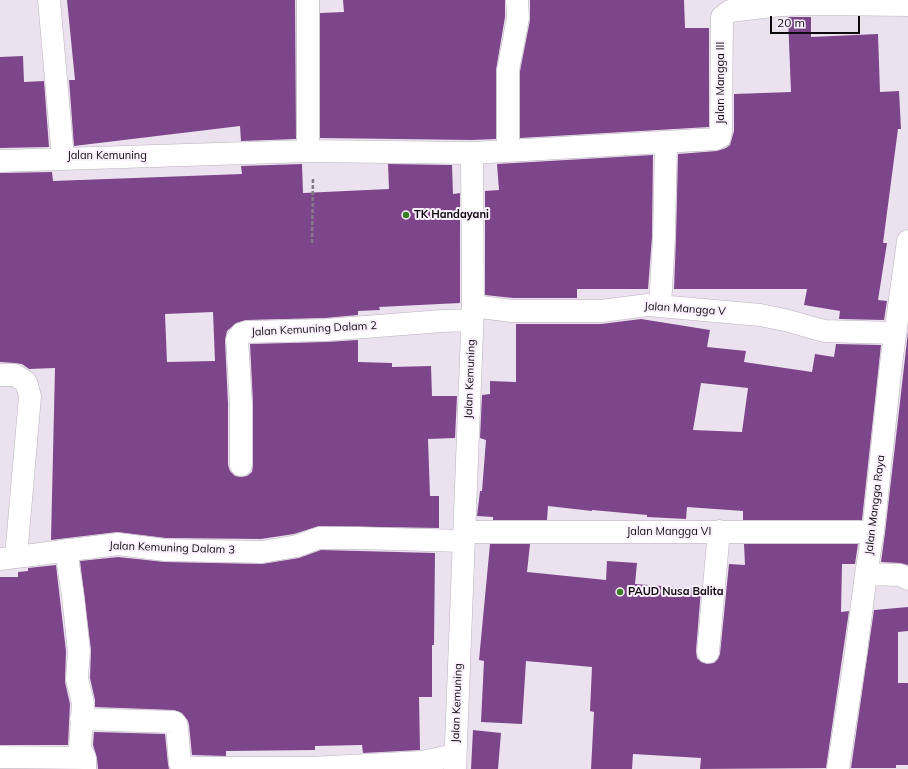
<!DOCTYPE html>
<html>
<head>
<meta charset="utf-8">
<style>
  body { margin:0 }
  #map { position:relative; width:908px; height:769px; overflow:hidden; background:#ece2ef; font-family:Mulish,sans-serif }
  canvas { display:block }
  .scale { position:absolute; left:770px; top:16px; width:90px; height:18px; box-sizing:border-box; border:2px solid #0d0a0e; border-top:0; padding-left:5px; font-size:12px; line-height:14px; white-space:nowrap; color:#0d0a0e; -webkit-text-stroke:3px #faeffc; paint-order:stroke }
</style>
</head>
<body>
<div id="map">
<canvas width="908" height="769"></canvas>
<div class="scale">20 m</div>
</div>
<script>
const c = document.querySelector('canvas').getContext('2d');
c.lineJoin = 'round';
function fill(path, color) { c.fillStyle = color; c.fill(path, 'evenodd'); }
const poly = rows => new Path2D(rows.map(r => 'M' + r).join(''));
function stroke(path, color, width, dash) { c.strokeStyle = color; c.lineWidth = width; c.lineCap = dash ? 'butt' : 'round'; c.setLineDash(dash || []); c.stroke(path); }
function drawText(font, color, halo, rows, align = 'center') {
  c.font = font + ' Mulish,sans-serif'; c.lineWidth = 4; c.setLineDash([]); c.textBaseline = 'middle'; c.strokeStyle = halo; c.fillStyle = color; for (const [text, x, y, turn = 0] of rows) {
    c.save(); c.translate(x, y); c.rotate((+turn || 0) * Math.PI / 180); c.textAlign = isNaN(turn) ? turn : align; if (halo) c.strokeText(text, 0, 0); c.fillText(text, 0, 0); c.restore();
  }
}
fill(poly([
  [67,0,295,0,296,139,241,141,240,126,74,146,69,80,75,80],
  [343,0,505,0,505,17,496,70,496,139,472,140,320,138,320,13,344,12],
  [530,0,684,0,685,28,709,28,709,127,520,138,520,71,530,20],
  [788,17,811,17,811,37,878,34,880,92,899,91,901,129,898,129,883,243,887,243,878,300,887,301,884,320,839,319,840,311,804,305,807,289,674,289,676,237,678,154,717,151,726,148,730,145,734,131,734,94,791,92],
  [23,56,24,82,44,81,49,147,0,148,0,57],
  [653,155,652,237,648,289,577,289,577,298,513,298,485,295,485,191,499,190,497,164],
  [302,164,303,193,389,189,388,164,452,165,453,194,460,193,460,303,379,307,380,310,358,311,358,315,325,318,246,320,236,323,227,331,225,340,228,404,228,465,230,471,235,476,241,477,247,476,252,472,253,465,253,403,250,344,326,342,358,340,358,362,392,363,392,367,431,366,432,396,457,396,455,438,428,439,430,496,439,496,439,528,319,526,294,534,261,539,166,538,117,532,51,540,55,368,29,369,22,364,15,363,0,362,0,173,52,172,53,181,242,174,241,166],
  [213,312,215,361,167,362,165,314],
  [641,319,710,330,707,347,746,351,744,362,812,372,815,354,834,357,836,344,881,345,862,520,743,520,743,511,687,507,686,519,647,517,647,515,592,510,592,511,548,506,547,520,493,520,493,517,477,516,480,491,482,491,486,440,480,438,482,395,490,394,490,381,516,382,516,324,601,324],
  [701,383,748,388,742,432,693,430],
  [908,332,908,565,900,563,881,562,885,533],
  [490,544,530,544,527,572,606,580,607,561,637,563,635,584,701,589,696,651,697,658,701,662,707,664,714,663,718,659,720,654,729,564,745,565,744,544,858,544,855,564,842,564,841,612,849,611,826,768,700,769,701,758,633,754,632,769,591,769,594,712,590,711,592,667,526,661,522,724,481,722,484,661,479,660],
  [321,550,435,553,434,645,432,645,432,697,419,697,420,750,363,753,362,745,315,746,315,750,226,751,226,756,192,755,189,725,188,721,182,713,174,710,95,707,95,700,90,678,91,650,80,561,118,557,165,562,262,564,299,558],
  [56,565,66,651,65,682,70,704,68,745,0,745,0,577,18,577,18,572,28,571,28,568],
  [908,607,908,631,898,632,898,683,908,683,908,765,896,765,896,768,851,768,874,610],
  [473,730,501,733,498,769,471,769],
  [94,732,165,734,168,764,169,769,98,769,97,758,93,745]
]), '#7d468b');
const minor = poly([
  [49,0,63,158],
  [308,151,308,0],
  [508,151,508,70,518,18,517,0],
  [0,161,308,151,472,153,716,139,720,137,721,131,722,17,730,11,780,5,817,4,908,5],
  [473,306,512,311,601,311,648,305,760,315,785,320,824,331,895,333],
  [660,306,664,237,666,142],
  [0,375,15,375,26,382,30,396,16,557],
  [241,465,241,404,237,339,241,334,246,332,326,330,442,321,472,320],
  [464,532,873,532],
  [66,550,73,596,79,651,77,679,83,703,80,748,85,758,85,769],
  [0,559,118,544,165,550,262,552,297,546,319,538,358,538,463,541],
  [866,574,900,575,908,579],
  [708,652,719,531],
  [81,719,174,722,176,724,177,728,180,763,187,767,196,768,309,768,349,766,422,762,455,755],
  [0,757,85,758],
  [455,769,473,306,472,153],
  [838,769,856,652,866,574,873,532,891,364,908,241]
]);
stroke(minor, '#bab0bc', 23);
stroke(poly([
  [312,243,313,178]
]), '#837c85', 2.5, [4, 2]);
stroke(minor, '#fff', 22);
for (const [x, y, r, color] of [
  [406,215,4,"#387e23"],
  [620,592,4,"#387e23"]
]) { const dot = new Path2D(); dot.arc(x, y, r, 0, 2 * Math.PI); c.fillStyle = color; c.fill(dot); stroke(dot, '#faeffc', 1.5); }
drawText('11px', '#0d0a0e', '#faeffc', [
  ["Jalan Mangga III",721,83,-90],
  ["Jalan Kemuning",107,156],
  ["Jalan Mangga V",685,309,4],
  ["Jalan Kemuning Dalam 2",314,329,-3],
  ["Jalan Kemuning",470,379,-88],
  ["Jalan Mangga Raya",875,505,-83],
  ["Jalan Mangga VI",669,532],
  ["Jalan Kemuning Dalam 3",172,548,2],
  ["Jalan Kemuning",457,703,-88]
]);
drawText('bold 11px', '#0d0a0e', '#faeffc', [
  ["TK Handayani",414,215],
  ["PAUD Nusa Balita",628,592]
], 'left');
</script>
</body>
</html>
